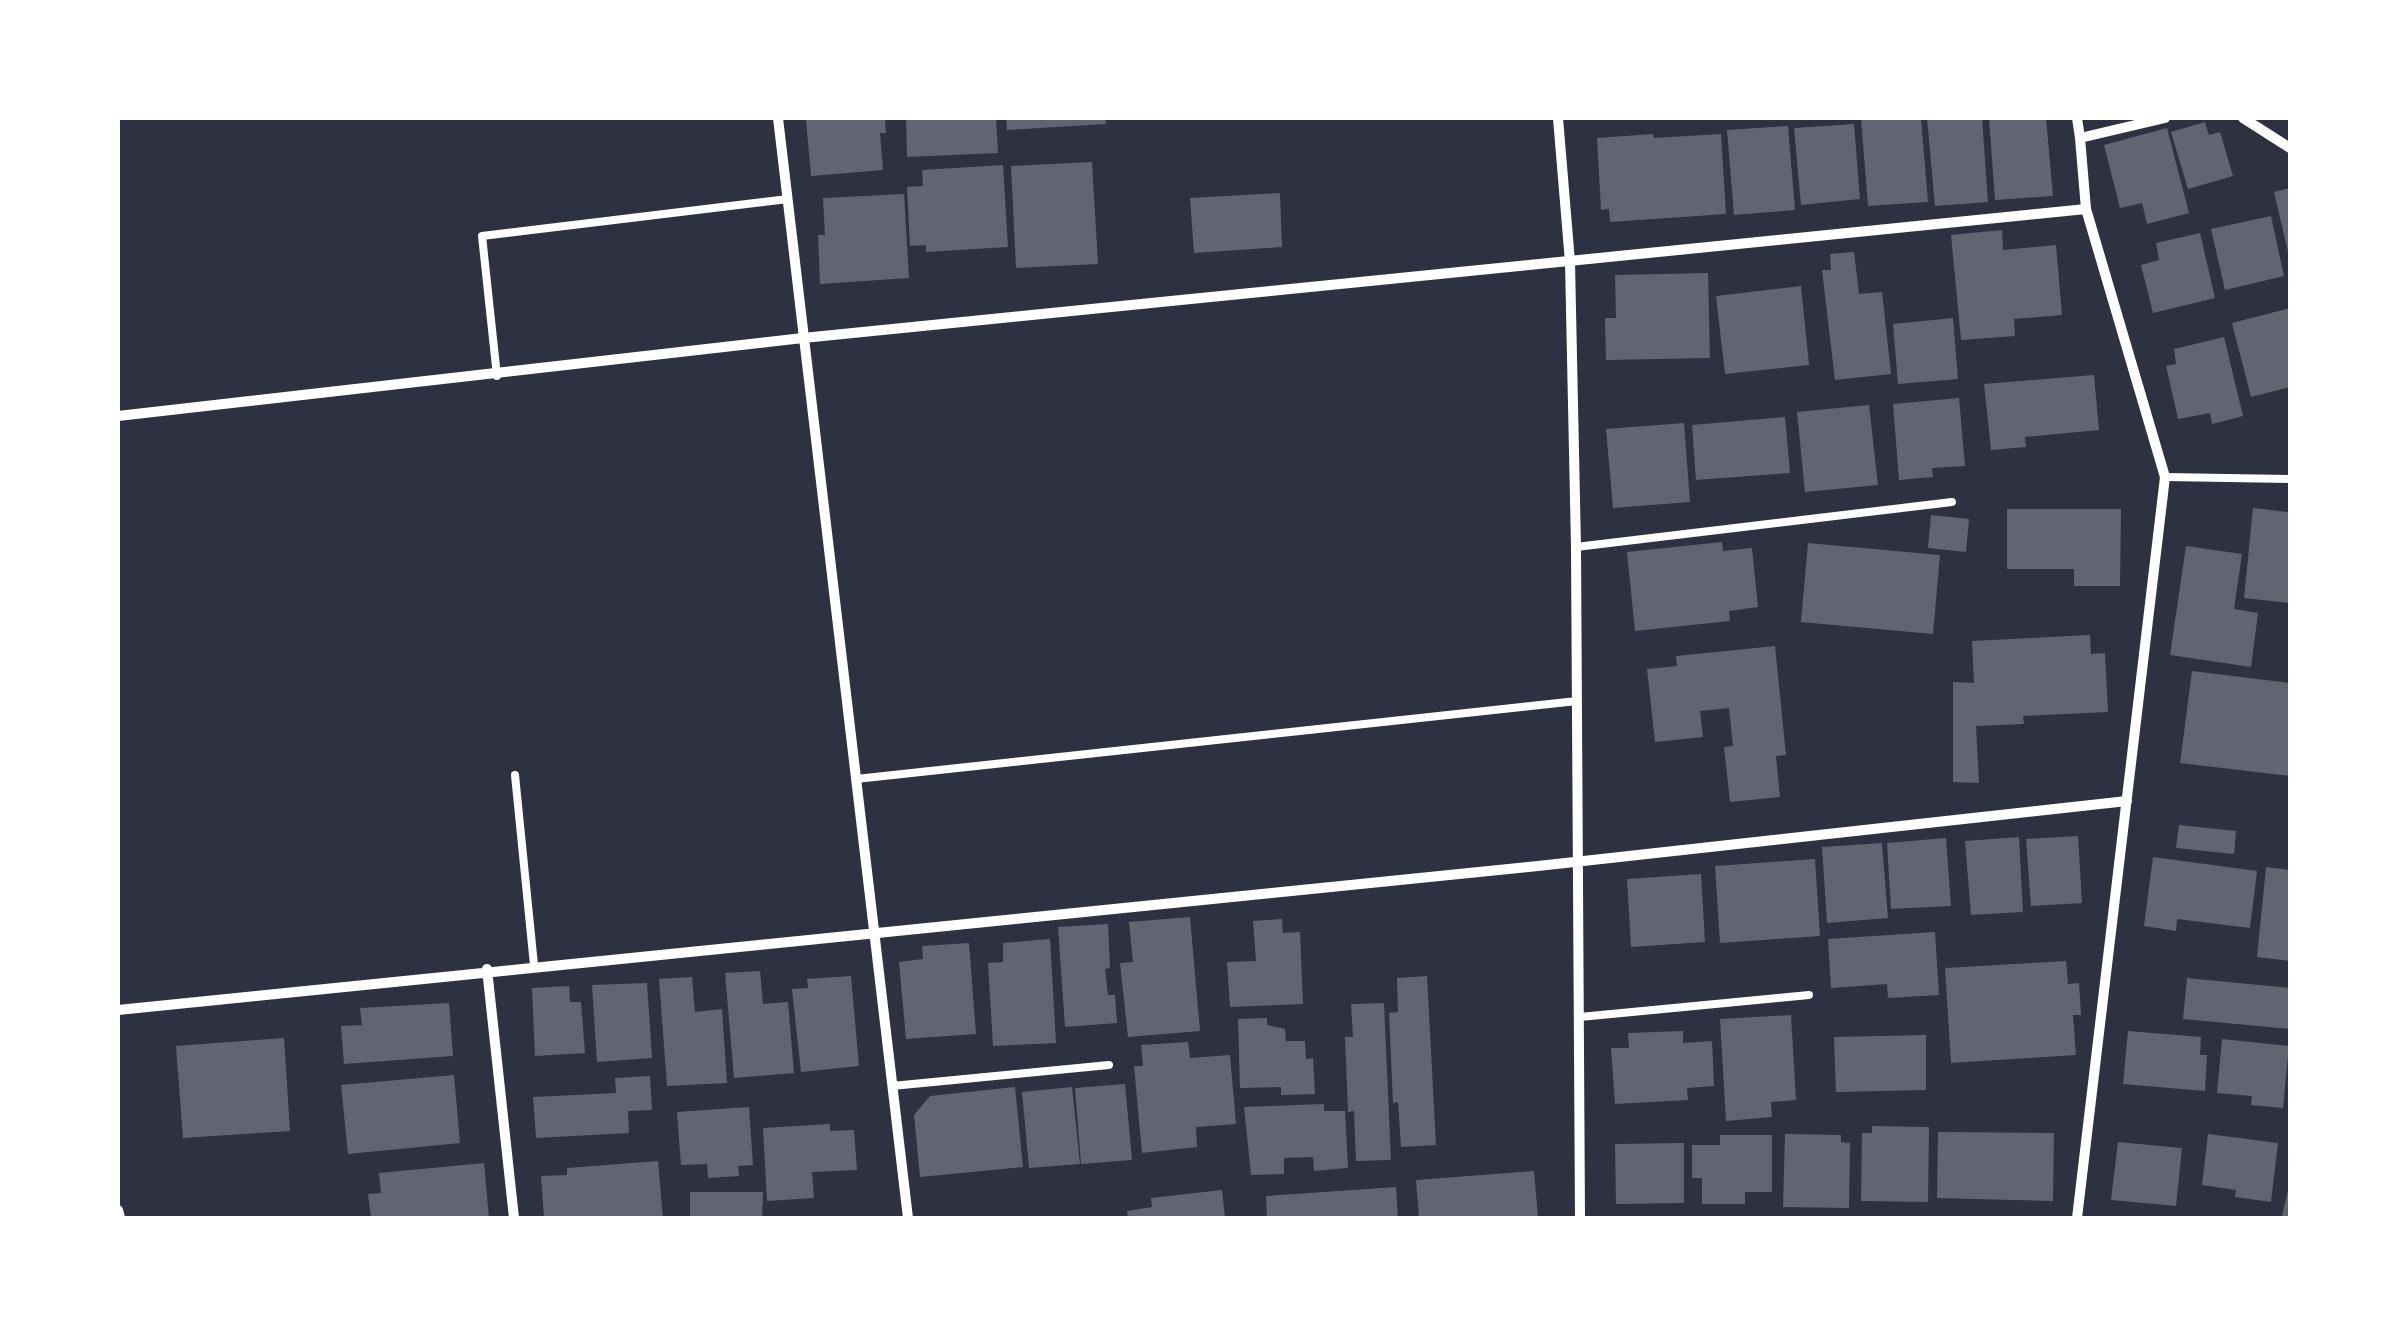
<!DOCTYPE html>
<html>
<head>
<meta charset="utf-8">
<style>
  body { margin:0 }
  #map { position:relative; width:2408px; height:1336px; overflow:hidden; background:#2d3142; font-family:Bitter,serif }
  canvas { display:block }
  .frame { position:absolute; inset:0; border:120px solid #fff; pointer-events:none }
</style>
</head>
<body>
<div id="map">
<canvas width="2408" height="1336"></canvas>
<div class="frame"></div>
</div>
<script>
const c = document.querySelector('canvas').getContext('2d');
c.lineJoin = 'round';
function fill(path, color) { c.fillStyle = color; c.fill(path, 'evenodd'); }
const poly = rows => new Path2D(rows.map(r => 'M' + r).join(''));
function stroke(path, color, width, dash) { c.strokeStyle = color; c.lineWidth = width; c.lineCap = dash ? 'butt' : 'round'; c.setLineDash(dash || []); c.stroke(path); }
fill(poly([
  [848,118,885,118,886,133,880,133,883,170,811,176,806,120],
  [906,118,996,118,998,153,907,157],
  [1006,118,1105,118,1106,124,1007,130],
  [1861,118,1921,118,1928,202,1868,206],
  [1927,118,1982,118,1988,202,1935,206],
  [1989,118,2046,118,2053,196,1995,200],
  [2205,122,2209,135,2220,132,2233,176,2188,189,2171,132],
  [1854,124,1860,199,1801,205,1794,128],
  [1788,126,1795,210,1734,215,1727,130],
  [2167,128,2189,213,2147,224,2142,203,2120,208,2104,145],
  [1653,134,1654,138,1721,134,1726,214,1610,222,1609,209,1601,210,1597,138],
  [1092,162,1098,264,1016,268,1011,166],
  [1003,165,1008,247,926,252,926,245,910,246,907,187,923,186,922,170],
  [2290,188,2290,255,2289,256,2274,192],
  [1280,193,1282,247,1194,253,1190,198],
  [904,194,909,278,820,284,818,235,825,235,823,198],
  [2271,216,2284,276,2225,290,2211,229],
  [2002,230,2003,250,2056,245,2062,315,2014,319,2015,336,1961,340,1951,235],
  [2200,233,2215,298,2153,313,2141,265,2159,260,2156,243],
  [1854,252,1859,294,1882,292,1891,374,1835,380,1822,270,1831,270,1830,254],
  [1708,273,1710,358,1606,360,1605,318,1616,318,1615,275],
  [1801,286,1809,365,1725,374,1716,296],
  [2290,308,2290,387,2251,397,2232,323],
  [1953,318,1958,379,1898,384,1893,324],
  [2224,337,2243,416,2212,424,2210,413,2178,419,2166,366,2176,364,2174,349],
  [2094,375,2099,430,2025,437,2026,447,1991,450,1984,384],
  [1959,398,1965,466,1932,468,1933,477,1899,480,1893,404],
  [1869,405,1878,485,1805,492,1797,412],
  [1785,417,1790,473,1696,480,1692,425],
  [1684,423,1690,502,1613,508,1606,429],
  [2253,508,2288,512,2290,603,2244,598],
  [2007,509,2121,509,2120,586,2074,586,2074,569,2007,569],
  [1931,515,1969,519,1966,552,1928,548],
  [1722,542,1723,551,1752,548,1758,607,1729,611,1730,621,1635,631,1627,552],
  [1808,543,1940,555,1933,634,1801,622],
  [2186,546,2242,554,2234,609,2258,613,2251,667,2170,655],
  [2090,635,2091,654,2105,653,2108,712,2023,716,2024,724,1976,726,1979,783,1953,782,1953,682,1974,683,1972,641],
  [1775,646,1786,755,1776,756,1780,797,1730,802,1724,747,1733,746,1729,708,1700,711,1703,737,1655,742,1647,669,1677,666,1676,656],
  [2192,671,2290,683,2290,776,2180,763],
  [2179,825,2236,831,2234,854,2176,848],
  [2078,836,2082,903,2031,906,2026,839],
  [2019,837,2023,912,1971,915,1965,841],
  [1946,838,1951,906,1891,909,1887,843],
  [1882,843,1888,918,1827,923,1822,847],
  [2153,857,2257,871,2250,928,2177,919,2176,931,2144,926],
  [1815,859,1820,936,1720,943,1715,866],
  [2266,867,2290,870,2290,961,2257,957],
  [1701,874,1705,942,1631,947,1627,879],
  [1190,917,1200,1031,1128,1037,1120,963,1133,962,1129,922],
  [1282,919,1283,933,1300,932,1303,1004,1230,1007,1227,962,1256,961,1253,921],
  [1108,924,1110,968,1105,969,1108,995,1115,995,1117,1023,1065,1027,1058,927],
  [1935,932,1939,995,1888,998,1887,984,1831,988,1828,939],
  [1050,939,1056,1043,993,1046,988,963,1003,962,1003,943],
  [969,943,976,1034,906,1039,899,962,923,959,922,946],
  [2066,961,2068,984,2079,983,2081,1015,2073,1015,2076,1055,1951,1063,1945,968],
  [760,971,763,1004,788,1002,794,1073,734,1078,725,973],
  [851,976,859,1066,801,1072,792,989,808,988,807,979],
  [1427,976,1436,1145,1401,1147,1398,1102,1393,1103,1389,1013,1398,1012,1397,978],
  [692,977,695,1012,722,1009,727,1083,667,1086,659,979],
  [2187,978,2290,988,2290,1029,2183,1019],
  [647,983,652,1058,597,1062,592,985],
  [569,986,570,1002,581,1002,585,1053,535,1056,532,988],
  [449,1003,453,1056,344,1064,341,1026,362,1025,360,1008],
  [1384,1003,1391,1160,1356,1161,1354,1111,1348,1112,1345,1037,1353,1037,1351,1004],
  [1791,1015,1796,1100,1771,1102,1772,1117,1726,1121,1720,1019],
  [1267,1018,1267,1025,1285,1029,1286,1041,1305,1041,1306,1059,1313,1058,1315,1094,1281,1095,1281,1087,1240,1088,1238,1019],
  [1683,1031,1683,1043,1712,1041,1714,1086,1687,1088,1688,1100,1615,1104,1611,1048,1629,1048,1628,1033],
  [2128,1031,2201,1037,2200,1055,2207,1055,2205,1091,2123,1084],
  [1926,1035,1926,1090,1836,1092,1834,1037],
  [284,1038,290,1131,183,1138,176,1046],
  [2222,1039,2289,1046,2283,1108,2251,1105,2252,1096,2217,1093],
  [1188,1042,1190,1058,1230,1055,1236,1124,1196,1127,1197,1147,1142,1153,1134,1066,1143,1066,1141,1045],
  [454,1075,460,1143,348,1154,341,1085],
  [650,1076,652,1110,628,1111,629,1133,536,1138,533,1097,616,1093,615,1078],
  [1125,1084,1132,1160,1081,1164,1075,1088],
  [1015,1087,1023,1167,920,1177,914,1115,930,1096],
  [1072,1087,1080,1164,1029,1168,1022,1092],
  [1324,1104,1324,1111,1345,1111,1348,1168,1314,1171,1313,1157,1284,1158,1284,1174,1251,1175,1244,1107],
  [749,1107,753,1165,738,1166,739,1176,708,1178,707,1164,681,1165,677,1112],
  [830,1124,830,1131,854,1130,857,1170,812,1172,814,1198,767,1201,763,1128],
  [1872,1126,1929,1127,1928,1202,1861,1201,1862,1133,1872,1133],
  [1938,1132,2054,1133,2053,1201,1937,1198],
  [1785,1134,1841,1135,1841,1142,1850,1143,1849,1208,1783,1207],
  [2208,1134,2278,1143,2271,1202,2235,1197,2236,1190,2202,1185],
  [1720,1135,1772,1135,1772,1192,1745,1192,1745,1204,1702,1204,1702,1178,1692,1178,1692,1145,1720,1145],
  [2118,1142,2182,1148,2176,1206,2111,1200],
  [1684,1143,1684,1203,1616,1204,1615,1144],
  [658,1161,663,1218,544,1218,541,1176,567,1175,567,1168],
  [484,1163,489,1218,371,1218,368,1194,381,1193,379,1173],
  [1534,1171,1538,1218,1419,1218,1416,1180],
  [2289,1185,2290,1185,2290,1218,2282,1216],
  [1396,1187,1398,1218,1267,1218,1266,1196],
  [1222,1190,1225,1218,1128,1218,1127,1211,1152,1207,1151,1198],
  [690,1192,763,1192,762,1218,690,1218]
]), '#626471');
stroke(poly([
  [497,376,482,236,788,199],
  [2165,477,2290,479],
  [1576,547,1952,502],
  [515,775,534,965],
  [856,779,1577,701],
  [1580,1017,1809,995],
  [892,1086,1109,1065]
]), '#fff', 8);
stroke(poly([
  [778,118,908,1218],
  [1558,118,1570,262,1576,547,1580,1218],
  [2077,118,2080,138,2165,118],
  [2243,118,2290,148],
  [118,416,803,338,2086,209],
  [487,969,514,1218],
  [118,1010,1538,866,2127,801],
  [118,1210,120,1218],
  [2077,1218,2165,477,2086,209,2080,138]
]), '#fff', 10);
</script>
</body>
</html>
